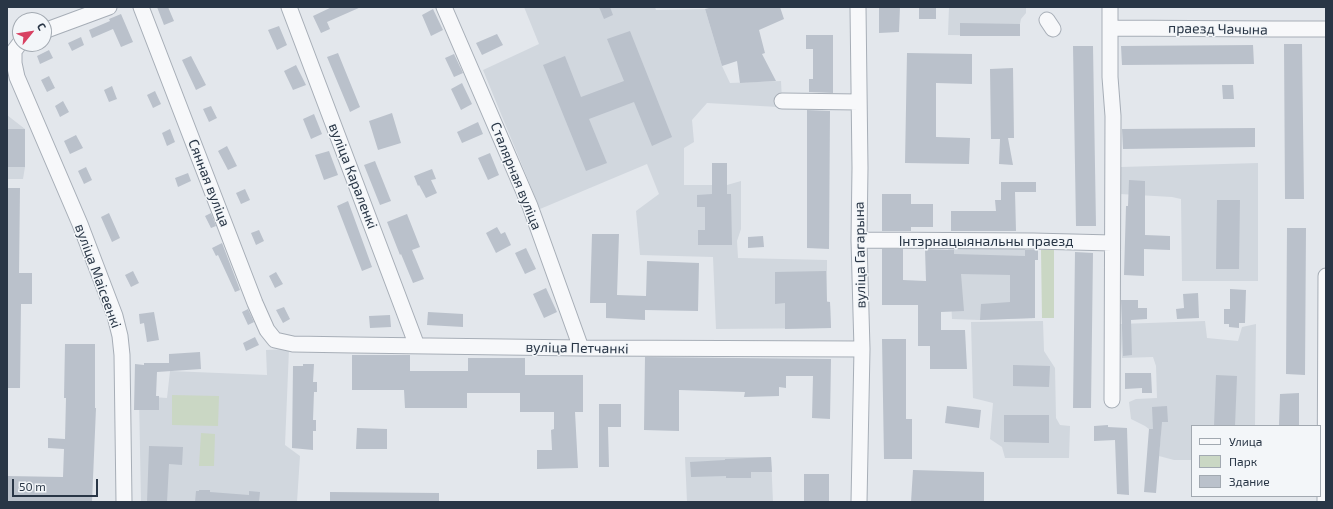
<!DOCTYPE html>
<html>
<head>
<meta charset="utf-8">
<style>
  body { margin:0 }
  #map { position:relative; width:1333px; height:509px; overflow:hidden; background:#e3e7ec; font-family:"Exo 2",sans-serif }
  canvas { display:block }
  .frame { position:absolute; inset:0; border:8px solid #293646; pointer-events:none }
  .legend { position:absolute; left:1191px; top:425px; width:130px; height:72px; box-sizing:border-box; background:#f3f6f9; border:1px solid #a2a9b1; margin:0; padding:5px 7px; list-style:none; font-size:12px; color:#293646 }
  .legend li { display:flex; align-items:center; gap:8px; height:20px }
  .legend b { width:20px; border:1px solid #a2a9b1 }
  .north { position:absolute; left:12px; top:12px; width:40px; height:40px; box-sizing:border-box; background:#f3f6f9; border:1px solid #a2a9b1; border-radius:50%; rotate:60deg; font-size:11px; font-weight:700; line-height:16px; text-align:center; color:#293646 }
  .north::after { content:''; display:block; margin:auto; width:14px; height:18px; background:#d84162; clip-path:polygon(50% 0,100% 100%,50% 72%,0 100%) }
  .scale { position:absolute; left:12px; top:479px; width:86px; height:18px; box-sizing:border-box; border:2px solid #293646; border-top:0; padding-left:5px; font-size:12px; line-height:14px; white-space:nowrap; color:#293646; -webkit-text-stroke:3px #f3f6f9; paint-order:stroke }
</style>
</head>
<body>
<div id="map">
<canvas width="1333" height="509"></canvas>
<div class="frame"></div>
<ul class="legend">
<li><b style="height:5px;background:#f7f8fa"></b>Улица</li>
<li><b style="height:11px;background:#cad7c4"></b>Парк</li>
<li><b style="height:11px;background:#bac1cb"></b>Здание</li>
</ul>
<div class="north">С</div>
<div class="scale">50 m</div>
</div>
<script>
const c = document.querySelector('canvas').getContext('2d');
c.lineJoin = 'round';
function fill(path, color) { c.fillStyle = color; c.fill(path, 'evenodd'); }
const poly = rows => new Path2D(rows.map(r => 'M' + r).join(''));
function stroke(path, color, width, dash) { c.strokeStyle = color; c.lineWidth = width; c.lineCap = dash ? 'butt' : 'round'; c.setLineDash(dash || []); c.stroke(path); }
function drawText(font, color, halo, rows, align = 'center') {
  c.font = font + ' "Exo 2",sans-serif'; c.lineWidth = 3; c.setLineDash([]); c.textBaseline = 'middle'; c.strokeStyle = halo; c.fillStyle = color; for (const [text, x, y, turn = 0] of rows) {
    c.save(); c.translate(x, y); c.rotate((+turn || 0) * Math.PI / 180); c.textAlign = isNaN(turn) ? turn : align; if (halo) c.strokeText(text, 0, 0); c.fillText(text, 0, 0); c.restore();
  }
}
fill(poly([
  [524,7,655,7,656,10,705,9,722,66,730,83,781,81,782,101,778,107,707,103,692,120,694,142,684,148,684,185,727,185,741,181,741,229,737,241,738,258,827,260,827,301,830,302,831,328,716,329,713,257,640,255,636,211,659,194,647,164,540,209,483,70,539,44],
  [949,7,1026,7,1026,13,1021,19,1020,24,1020,36,948,35],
  [7,115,25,129,25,167,23,179,7,179],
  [1258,163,1258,281,1182,281,1181,199,1172,197,1120,194,1121,167],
  [1025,245,1025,259,1035,260,1035,318,980,320,952,319,948,246],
  [1043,321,1044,351,1055,368,1056,418,1060,425,1070,426,1069,458,1005,458,1002,447,990,439,993,403,973,398,971,322],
  [1205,321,1207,338,1238,341,1242,327,1256,324,1255,426,1192,426,1192,460,1174,460,1159,456,1161,430,1149,429,1145,426,1131,419,1129,402,1136,399,1157,398,1156,366,1153,357,1122,358,1120,324],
  [289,349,285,445,300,456,297,502,141,502,139,396,167,398,170,371,267,375,266,350],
  [685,457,771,457,773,502,687,502]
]), '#d1d7de');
fill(poly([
  [1041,250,1054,250,1054,318,1042,318],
  [172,395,219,396,218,426,172,425],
  [201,433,215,434,214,466,199,466]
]), '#cad7c4');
fill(poly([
  [157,7,168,7,174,21,164,25],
  [332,7,361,7,327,22,330,29,321,33,313,16],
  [599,7,610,7,613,15,604,19],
  [713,7,780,7,784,19,759,30,765,53,762,54,776,81,740,83,737,61,722,66,705,9],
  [879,7,900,7,899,32,879,33],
  [919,7,936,7,936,19,919,19],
  [433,9,443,30,431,36,422,15],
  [121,14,133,42,121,47,113,29,92,38,89,30,110,21,109,19],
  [960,23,1020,24,1020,36,960,36],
  [279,26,287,45,277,50,268,30],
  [630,31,672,137,652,146,634,102,589,119,607,163,586,171,543,65,565,56,581,97,624,81,607,39],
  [497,34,503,45,482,55,476,43],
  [806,35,833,35,833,93,809,92,809,79,813,79,813,49,806,49],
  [81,37,84,45,72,51,68,43],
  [1284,44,1302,44,1304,199,1285,199],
  [1253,45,1254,64,1122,65,1121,46],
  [1073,46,1093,46,1096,226,1076,226],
  [49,50,53,58,40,64,37,56],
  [338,53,360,107,350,112,327,57],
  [907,53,972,54,972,84,936,83,936,137,970,138,969,164,905,163],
  [454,54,463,73,454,77,445,58],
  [191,56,206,85,196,90,182,60],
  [296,65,306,85,293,90,284,71],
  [1013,68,1014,138,1008,138,1013,165,999,164,1000,139,991,139,990,69],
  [49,76,55,88,47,92,41,80],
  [462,83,472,104,461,110,451,89],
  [1222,85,1233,85,1234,99,1223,99],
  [112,86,117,99,109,102,104,90],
  [155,91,161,104,153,108,147,95],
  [63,101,69,112,60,117,55,106],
  [211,106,217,118,209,122,203,109],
  [807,110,830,111,829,249,807,248],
  [392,113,401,143,378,150,369,121],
  [314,114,322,134,311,139,303,119],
  [478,122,483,134,462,143,457,132],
  [1255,128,1255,147,1123,149,1122,129],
  [7,129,25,129,25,167,7,167],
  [170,129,175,142,167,146,162,133],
  [76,135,83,148,70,154,64,141],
  [227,146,237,166,228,170,218,151],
  [329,151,338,175,324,180,315,155],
  [490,153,499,175,488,180,478,158],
  [375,161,391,201,380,205,364,165],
  [712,163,727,163,727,194,731,194,732,245,698,245,698,230,705,230,705,207,697,207,697,195,712,194],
  [86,167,92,180,84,184,78,171],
  [432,169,436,179,431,180,437,193,426,198,419,185,418,186,414,176],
  [188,173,191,181,178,187,175,178],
  [1129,180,1145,181,1145,235,1170,236,1170,250,1144,249,1144,276,1124,275,1126,206,1128,206],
  [1001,182,1036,182,1036,192,1015,192,1016,231,951,231,951,211,996,211,995,200,1001,200],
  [7,188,20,188,19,273,32,273,32,304,21,304,20,388,7,388],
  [245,189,250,200,241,204,236,193],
  [882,194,911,194,911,204,933,204,933,227,911,227,911,231,882,231],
  [1217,200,1240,200,1239,269,1216,269],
  [348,201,372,267,362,271,337,206],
  [109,213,120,238,112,242,101,217],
  [211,213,216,226,211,228,205,216],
  [407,214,420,247,412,250,424,279,413,283,401,254,400,255,387,222],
  [497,227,501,234,505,232,511,245,496,253,486,233],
  [1287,228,1306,228,1305,375,1286,374],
  [259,230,264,241,256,245,251,233],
  [592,234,619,234,617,295,646,296,647,261,699,263,698,311,645,310,645,320,606,318,606,303,590,303],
  [763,236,764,247,748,248,748,237],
  [222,243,240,290,235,292,218,255,216,256,212,248],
  [526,248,536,269,525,274,515,253],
  [882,249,903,249,903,280,926,281,925,249,954,250,954,254,1025,256,1025,250,1038,250,1038,260,1035,260,1035,318,980,320,981,304,1010,302,1010,275,961,274,964,311,941,312,941,330,965,330,967,369,930,369,930,346,918,346,918,305,882,305],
  [1075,252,1093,253,1091,408,1073,408],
  [133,271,139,283,131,287,125,275],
  [826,271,827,302,830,302,831,328,785,329,785,303,775,304,775,272],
  [276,272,283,284,275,288,269,276],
  [546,288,557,312,544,318,533,294],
  [1230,289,1246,290,1245,323,1239,323,1239,328,1229,327,1229,324,1224,324,1224,309,1230,309],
  [1198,293,1199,318,1177,319,1176,309,1184,308,1183,294],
  [1121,300,1138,300,1138,308,1147,308,1147,319,1131,320,1132,355,1123,356],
  [284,307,290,319,283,323,276,310],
  [248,309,254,322,248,325,242,312],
  [154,312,159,340,147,342,144,323,140,324,139,314],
  [428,312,463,314,463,327,427,325],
  [390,315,391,327,370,328,369,316],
  [255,337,259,345,246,351,243,343],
  [882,339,906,339,906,419,912,419,912,459,884,459],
  [65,344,95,344,95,408,96,408,92,502,7,502,7,476,63,477,64,449,48,448,48,438,65,439,66,398,64,398],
  [200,352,201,369,157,372,156,396,159,396,159,410,134,410,135,364,144,365,144,363,169,363,169,354],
  [352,355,410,355,410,371,468,371,468,358,525,358,525,375,583,375,583,412,575,412,578,468,537,469,537,450,552,450,551,430,554,429,554,412,520,412,520,393,467,393,467,408,405,408,404,390,352,390],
  [645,357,831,359,830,419,812,418,813,376,786,376,786,388,779,387,779,396,744,397,745,392,679,390,679,431,644,430],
  [303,364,314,364,313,382,317,382,317,392,314,392,313,420,316,420,316,431,313,431,313,450,292,448,293,366,303,366],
  [1013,365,1050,366,1049,387,1013,386],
  [1125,373,1151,373,1152,393,1142,393,1142,388,1125,389],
  [1216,375,1237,376,1235,426,1214,426],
  [1299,393,1299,426,1279,426,1280,394],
  [599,404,621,404,621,427,608,427,609,467,599,467],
  [947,406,981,410,979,428,945,423],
  [1167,406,1168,422,1162,422,1156,493,1144,492,1149,429,1153,429,1152,407],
  [1004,415,1049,415,1049,443,1004,442],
  [1108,425,1108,427,1127,428,1129,495,1117,494,1115,440,1094,441,1094,426],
  [357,428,387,429,387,449,356,449],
  [149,446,183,447,182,465,169,464,167,502,147,502],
  [771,457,772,472,751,472,751,478,726,478,726,476,691,477,690,462,725,460,725,459],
  [913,470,984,472,984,502,911,502],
  [804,474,829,474,829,502,804,502],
  [199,490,210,490,210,492,249,495,249,491,260,492,259,502,195,502,196,491,199,491],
  [330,492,439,493,439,502,330,502]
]), '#bac1cb');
const minor = poly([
  [141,7,255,303,267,330,275,340,293,344,353,345,581,348,862,349],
  [289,7,417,346],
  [444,7,530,206,581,348],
  [858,7,860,168,859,240,862,349,859,502],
  [1110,7,1110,77,1113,116,1112,400],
  [1047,20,1053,29],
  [1110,28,1272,29,1326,29],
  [44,31,109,7],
  [20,43,14,51,14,63,17,77,80,224,115,316,120,336,122,355,124,502],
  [782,101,859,102],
  [859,240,1033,241,1112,243],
  [1325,502,1326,276]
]);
stroke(minor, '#a7aeb7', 17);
stroke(minor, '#f7f8fa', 15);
drawText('14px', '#293646', '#f3f6f9', [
  ["праезд Чачына",1218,29,1],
  ["вуліца Караленкі",353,176,69],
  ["Сталярная вуліца",516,176,68],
  ["Сянная вуліца",209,183,69],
  ["Інтэрнацыянальны праезд",986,241],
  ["вуліца Гагарына",860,255,-91],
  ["вуліца Маісеенкі",98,276,70],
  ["вуліца Петчанкі",577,348,1]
]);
</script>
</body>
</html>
